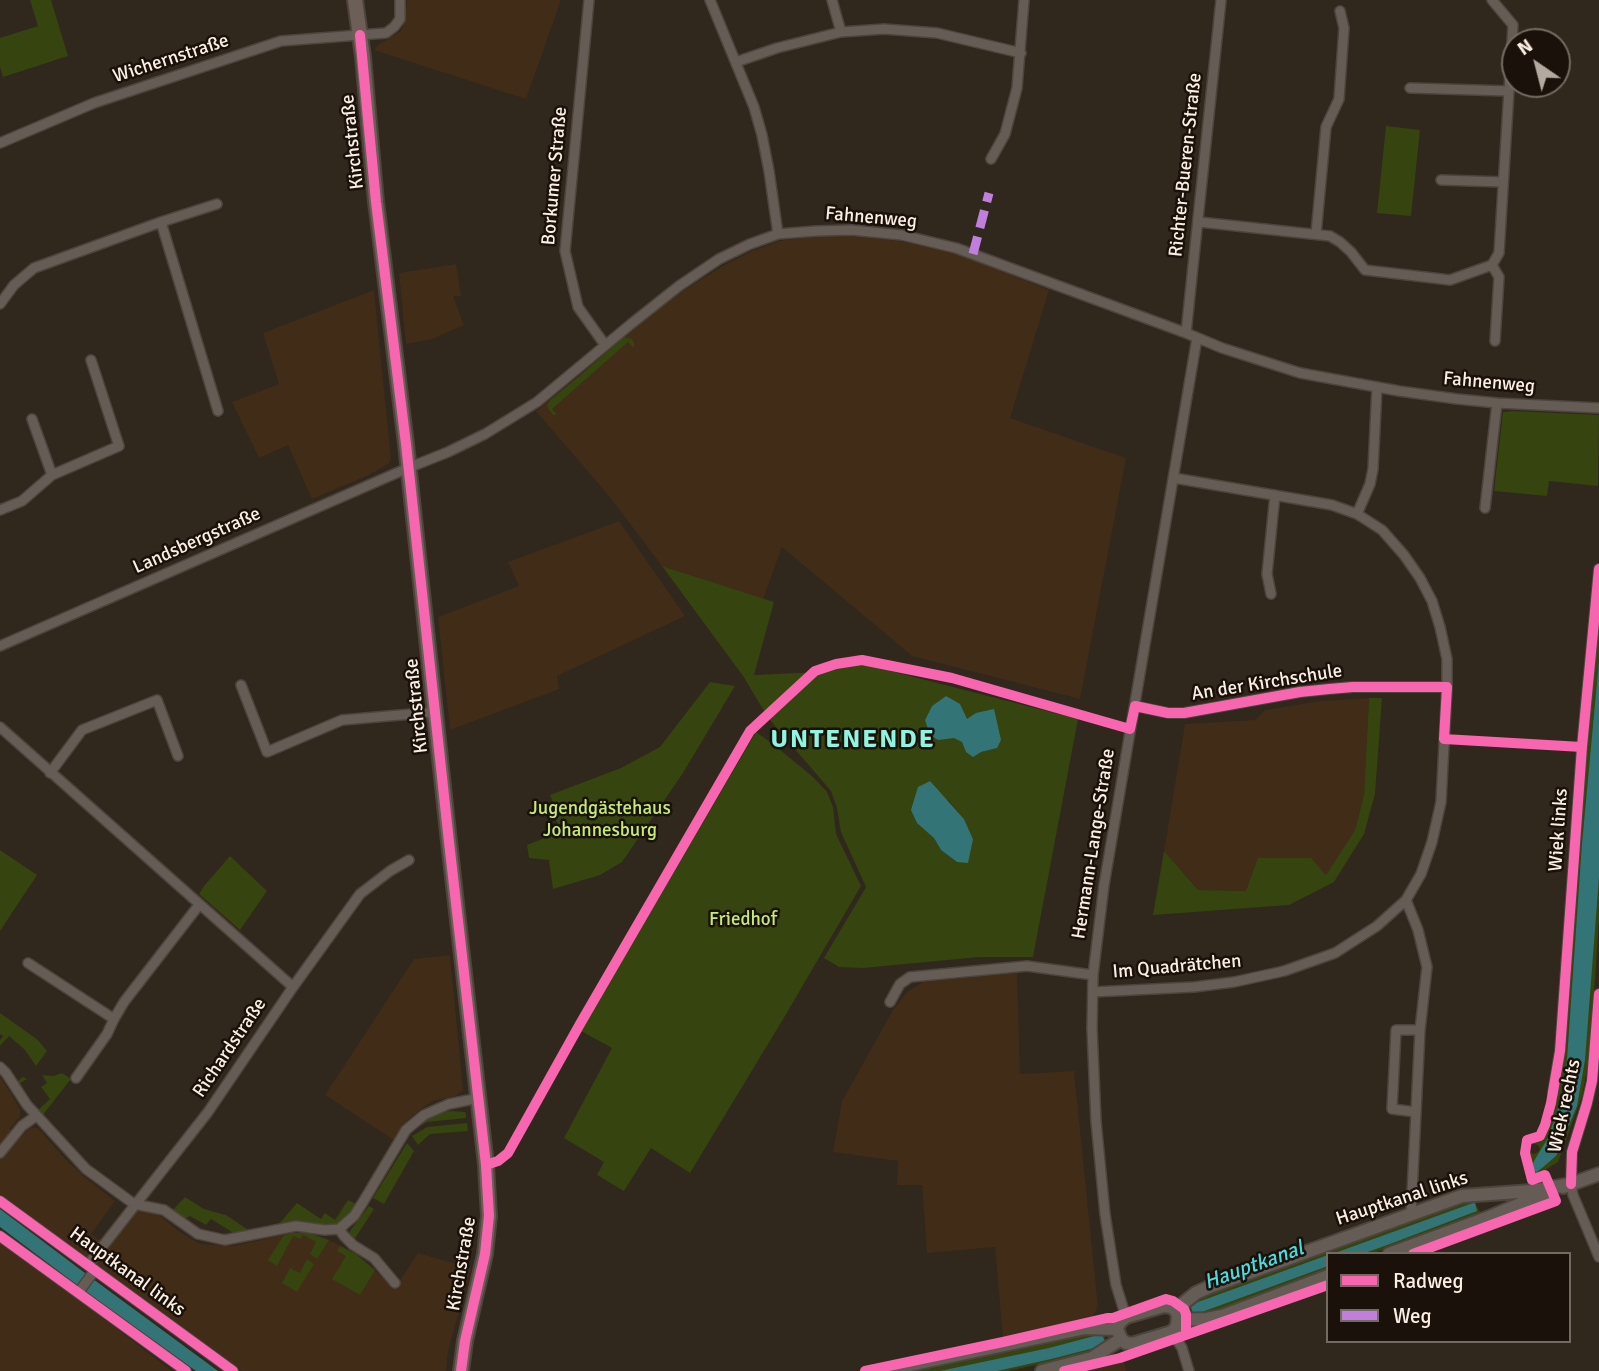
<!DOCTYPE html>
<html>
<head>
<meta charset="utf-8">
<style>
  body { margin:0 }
  #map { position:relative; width:1599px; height:1371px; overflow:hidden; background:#30271d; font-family:Signika,sans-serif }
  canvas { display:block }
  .legend { position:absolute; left:1326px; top:1252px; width:245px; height:91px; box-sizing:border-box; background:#19110a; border:2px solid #736a61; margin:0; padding:9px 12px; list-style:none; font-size:21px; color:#fbefe4 }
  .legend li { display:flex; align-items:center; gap:14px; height:35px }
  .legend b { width:35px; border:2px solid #736a61 }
  .north { position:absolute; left:1501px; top:28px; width:70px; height:70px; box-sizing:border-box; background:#19110a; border:2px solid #736a61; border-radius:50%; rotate:325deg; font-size:19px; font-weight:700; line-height:28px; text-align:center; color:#fbefe4 }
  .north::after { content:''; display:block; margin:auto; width:24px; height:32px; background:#b4a99e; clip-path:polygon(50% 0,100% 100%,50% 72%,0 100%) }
</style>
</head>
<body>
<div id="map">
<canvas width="1599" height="1371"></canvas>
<ul class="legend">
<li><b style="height:9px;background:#f766af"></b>Radweg</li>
<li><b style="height:9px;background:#c07fdc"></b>Weg</li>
</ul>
<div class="north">N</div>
</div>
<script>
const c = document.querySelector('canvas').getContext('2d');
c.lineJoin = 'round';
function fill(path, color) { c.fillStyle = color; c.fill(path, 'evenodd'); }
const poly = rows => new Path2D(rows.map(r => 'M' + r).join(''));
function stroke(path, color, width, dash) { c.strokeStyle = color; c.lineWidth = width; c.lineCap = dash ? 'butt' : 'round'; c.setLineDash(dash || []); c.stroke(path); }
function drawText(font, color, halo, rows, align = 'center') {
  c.font = font + ' Signika,sans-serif'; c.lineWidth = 5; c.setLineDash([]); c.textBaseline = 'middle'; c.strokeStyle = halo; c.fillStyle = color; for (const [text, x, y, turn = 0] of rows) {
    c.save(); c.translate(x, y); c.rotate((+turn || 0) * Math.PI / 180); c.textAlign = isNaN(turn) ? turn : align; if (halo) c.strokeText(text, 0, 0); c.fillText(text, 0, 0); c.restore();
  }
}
fill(poly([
  [407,0,561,0,526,99,374,50,378,45,401,31,405,20],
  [817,236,850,236,900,241,954,253,1049,290,1010,418,1126,458,1080,699,912,656,782,547,763,599,662,566,609,496,536,411,578,377,643,321,683,291,721,267,750,252,779,241],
  [456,264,461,296,453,296,464,325,432,339,406,344,399,273],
  [374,290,391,459,388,464,369,475,312,499,288,445,259,458,232,402,279,384,263,333],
  [619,521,685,616,557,676,559,689,450,730,438,617,519,586,508,562],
  [1369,698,1364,795,1355,830,1326,876,1246,891,1198,890,1164,851,1185,724,1255,720,1265,710,1321,701],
  [450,955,463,1090,456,1096,433,1101,422,1108,408,1120,394,1140,325,1095,414,959],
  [1017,973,1020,1074,1074,1071,1098,1307,1092,1318,1003,1339,995,1247,927,1253,922,1185,897,1185,898,1161,833,1152,842,1101,893,1010,907,992,923,982],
  [0,1076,20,1109,20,1116,10,1129,21,1137,30,1128,38,1128,67,1161,86,1178,115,1201,91,1234,108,1247,139,1208,160,1216,180,1232,200,1244,233,1246,292,1233,309,1233,327,1239,356,1254,395,1288,418,1253,471,1268,448,1351,446,1371,242,1371,214,1353,0,1197],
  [0,1243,75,1297,172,1371,0,1371],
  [1123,1360,1126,1371,1075,1371]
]), '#402c17');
fill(poly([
  [30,0,51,0,68,56,3,77,0,67,0,38,38,26],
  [1386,126,1420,130,1411,216,1377,213],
  [624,337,632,339,634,343,634,348,628,342,552,409,557,415,553,415,548,408,547,405,550,400,578,377],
  [1513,411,1599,415,1598,486,1549,481,1547,496,1494,491,1503,412],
  [662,566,774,602,754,675,819,672,863,664,1078,719,1033,957,979,957,863,968,839,967,824,958,866,887,841,832,837,808,831,791,769,719,743,676],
  [946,696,967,720,997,748,981,752,966,752,963,742,925,720,932,706],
  [948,800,964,819,973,839,957,862,941,850,934,838],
  [1599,602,1599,920,1590,1052,1582,1096,1558,1162,1540,1173,1536,1173,1530,1163,1527,1147,1533,1154,1538,1152,1540,1149,1538,1145,1530,1143,1539,1138,1545,1131,1559,1092,1561,1080,1575,881],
  [710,682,735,686,683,773,622,862,600,875,553,889,549,860,529,858,527,845,560,832,554,814,557,813,550,795,621,768,660,747],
  [1369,698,1382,698,1375,794,1364,834,1334,882,1289,905,1153,915,1164,851,1198,890,1246,891,1258,858,1311,858,1326,875,1355,830,1364,795],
  [756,732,773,744,813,777,827,792,833,807,836,834,861,886,782,1021,690,1173,651,1148,624,1191,597,1175,604,1162,564,1138,612,1048,581,1031],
  [0,850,37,875,0,931],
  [230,856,267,891,240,930,199,894,204,886],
  [458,997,461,997,468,1074,467,1075],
  [0,1013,38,1040,47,1051,36,1066,25,1050,9,1036,0,1046,0,1040,3,1036,0,1034],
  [62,1073,71,1079,42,1116,37,1112,18,1084,18,1081,23,1077,27,1079,20,1083,30,1102,38,1110,50,1099,41,1087,47,1083,42,1075,53,1076],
  [451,1111,465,1112,466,1114,466,1118,427,1122,412,1130,425,1119,436,1114],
  [467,1123,468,1131,430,1134,418,1145,412,1136,427,1127],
  [407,1143,414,1151,384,1204,373,1198],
  [185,1197,204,1209,226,1215,250,1231,235,1234,211,1219,206,1225,190,1216,183,1220,172,1211],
  [1473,1199,1480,1212,1466,1219,1371,1254,1328,1254,1328,1270,1231,1306,1228,1311,1191,1316,1187,1304,1219,1286,1226,1288],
  [348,1200,356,1204,343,1220,333,1225,302,1222,279,1224,297,1203,321,1219,325,1213,335,1220],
  [369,1206,374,1209,354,1240,351,1238,349,1232],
  [292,1233,309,1233,329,1240,317,1259,310,1254,316,1242,303,1235,300,1239,293,1236,277,1266,268,1260,284,1235],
  [340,1246,356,1254,375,1270,360,1295,332,1279,346,1256,337,1251],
  [307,1259,314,1264,297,1292,282,1283,290,1268,300,1273],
  [1103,1331,1107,1346,1084,1354,1008,1371,920,1371,1066,1340,1069,1334]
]), '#36440f');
fill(poly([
  [1599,661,1599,877,1585,1060,1577,1106,1556,1156,1536,1173,1532,1167,1534,1161,1548,1138,1565,1088,1582,844],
  [946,696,960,704,967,719,976,713,994,709,1001,740,997,748,981,752,973,757,966,752,962,742,954,738,938,740,930,735,925,720,932,706],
  [930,781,964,819,973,839,968,863,957,862,941,850,934,838,917,823,911,810,918,787],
  [1473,1203,1475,1203,1477,1211,1390,1244,1362,1254,1332,1254],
  [0,1209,93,1279,218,1371,196,1371,85,1291,0,1227],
  [1328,1255,1328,1266,1199,1313,1193,1313,1191,1307,1198,1302],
  [1102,1334,1105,1342,1102,1346,1051,1359,997,1371,940,1371,1049,1348]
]), '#337576');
const street = poly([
  [589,0,565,251,578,307,605,345],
  [710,0,754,107,762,135,769,171,778,234],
  [832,0,841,32],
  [736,62,777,48,841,32,884,29,937,33,1021,53],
  [1410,88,1508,91],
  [0,143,94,103,281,41,386,33,394,27,400,19,400,0],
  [991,159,1005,134,1017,88,1024,0],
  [1441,180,1503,182],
  [161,222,218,411],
  [1199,222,1330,236,1340,242,1351,252,1365,270,1450,280,1492,265,1499,253,1513,25,1492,0],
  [1316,234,1326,127,1339,99,1344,28,1340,11],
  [1492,265,1499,277,1495,341],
  [0,304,14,285,34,268,161,222,217,204],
  [1186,333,1221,0],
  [32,419,52,475],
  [1485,508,1497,403],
  [0,510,22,501,52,475,119,446,91,360],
  [1357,514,1370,484,1373,469,1377,387],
  [1271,594,1267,574,1275,495],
  [0,646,408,468,448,452,485,434,537,402,631,324,679,286,719,259,750,244,778,234,816,231,851,230,902,235,956,248,1186,333,1222,348,1300,373,1399,391,1457,399,1497,403,1599,408],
  [241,685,267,752,342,720,435,712],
  [1135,706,1168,713,1184,713,1300,692,1329,689,1353,687,1447,687],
  [0,727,293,987],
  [50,773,82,730,157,700,178,756],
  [1406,900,1418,930,1427,967,1420,1030,1411,1214],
  [28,963,114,1019],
  [1093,992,1194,987,1234,982,1284,971,1335,953,1377,926,1406,900,1421,874,1432,842,1441,802,1447,687,1447,659,1440,627,1432,601,1420,578,1404,555,1382,530,1357,514,1332,505,1174,478],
  [1599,994,1592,1081,1587,1103,1572,1152,1571,1184,1573,1195,1599,1257],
  [890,1002,900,984,910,977,1027,966,1093,975],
  [0,1067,6,1073,27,1105,86,1169,134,1204,164,1210,198,1234,225,1240,296,1226,325,1230,339,1229,354,1216,363,1202,406,1130,424,1115,449,1104,479,1098],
  [76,1078,107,1034,114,1019,124,1002,199,905],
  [1553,1093,1560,1051,1582,747,1599,569],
  [1416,1112,1392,1109,1396,1030,1420,1030],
  [0,1153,22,1126,36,1116],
  [0,1201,233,1371],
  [339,1229,344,1236,353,1245,374,1258,395,1283],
  [0,1236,186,1371],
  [88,1265,208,1112,293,987,360,894,390,871,409,860],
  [78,1293,95,1270],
  [1126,1317,1116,1285,1105,1214,1096,1121,1092,1029,1093,975,1104,885,1197,338],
  [1172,1332,1182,1348,1189,1371]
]);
const secondary = poly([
  [1563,1187,1599,1174],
  [1389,1254,1487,1218,1546,1193],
  [1164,1306,1171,1307,1175,1310,1178,1315,1177,1326,1172,1332,1132,1344,1126,1343,1121,1339,1117,1329,1120,1322,1126,1317,1164,1306],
  [1175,1310,1196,1293,1209,1287,1462,1196,1532,1191,1571,1184],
  [1179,1320,1207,1319,1222,1316,1328,1276],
  [881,1371,1085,1328,1117,1329],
  [1042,1371,1092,1358,1121,1339]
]);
const primary = poly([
  [355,0,363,57,376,202,406,444,449,842,486,1165,489,1216,485,1254,465,1341,461,1371]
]);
stroke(street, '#4d453d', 12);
stroke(secondary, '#4d453d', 16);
stroke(primary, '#4d453d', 18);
stroke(street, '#655d55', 9);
stroke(secondary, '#655d55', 12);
stroke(primary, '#6d5e58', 14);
stroke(poly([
  [973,254,989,193]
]), '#c07fdc', 9, [18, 9]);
stroke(poly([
  [360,35,376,202,406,444,449,842,486,1165,489,1216,485,1254,465,1341,461,1371],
  [486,1165,498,1161,508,1153,580,1024,750,731,815,671,836,664,862,660,952,678,1130,729,1135,706,1168,713,1184,713,1300,692,1329,689,1353,687,1447,687,1444,739,1582,747],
  [1571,1184,1572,1152,1587,1103,1592,1081,1599,994],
  [0,1201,233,1371],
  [0,1236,186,1371],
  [1413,1254,1556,1201,1545,1175,1532,1180,1525,1153,1527,1140,1540,1136,1545,1125,1551,1103,1560,1051,1582,747,1599,569],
  [865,1371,1003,1342,1107,1318,1113,1318,1166,1299,1173,1301,1184,1309,1186,1314,1186,1334],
  [1064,1371,1120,1358,1328,1285]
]), '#f766af', 10);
drawText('19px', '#fbefe4', '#19110a', [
  ["Wichernstraße",171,59,-18],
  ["Kirchstraße",353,142,-96],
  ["Richter-Bueren-Straße",1186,165,-84],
  ["Borkumer Straße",555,176,-85],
  ["Fahnenweg",871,218,5],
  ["Fahnenweg",1489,383,5],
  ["Landsbergstraße",197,541,-24],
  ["An der Kirchschule",1267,683,-9],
  ["Kirchstraße",417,706,-96],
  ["Wiek links",1559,830,-86],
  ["Hermann-Lange-Straße",1094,844,-81],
  ["Im Quadrätchen",1177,967,-5],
  ["Richardstraße",230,1048,-56],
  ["Wiek rechts",1565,1106,-78],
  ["Hauptkanal links",1402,1199,-18],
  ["Kirchstraße",462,1264,-80],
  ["Hauptkanal links",127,1272,36]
]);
drawText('19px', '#c4eb75', '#19110a', [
  ["Jugendgästehaus",600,809],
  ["Johannesburg",600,831],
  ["Friedhof",743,920]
]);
drawText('italic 21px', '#4bdce1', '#19110a', [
  ["Hauptkanal",1254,1266,-20]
]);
c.letterSpacing = '2px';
drawText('bold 26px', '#8ff5e1', '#19110a', [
  ["UNTENENDE",853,740]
]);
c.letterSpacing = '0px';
</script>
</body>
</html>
